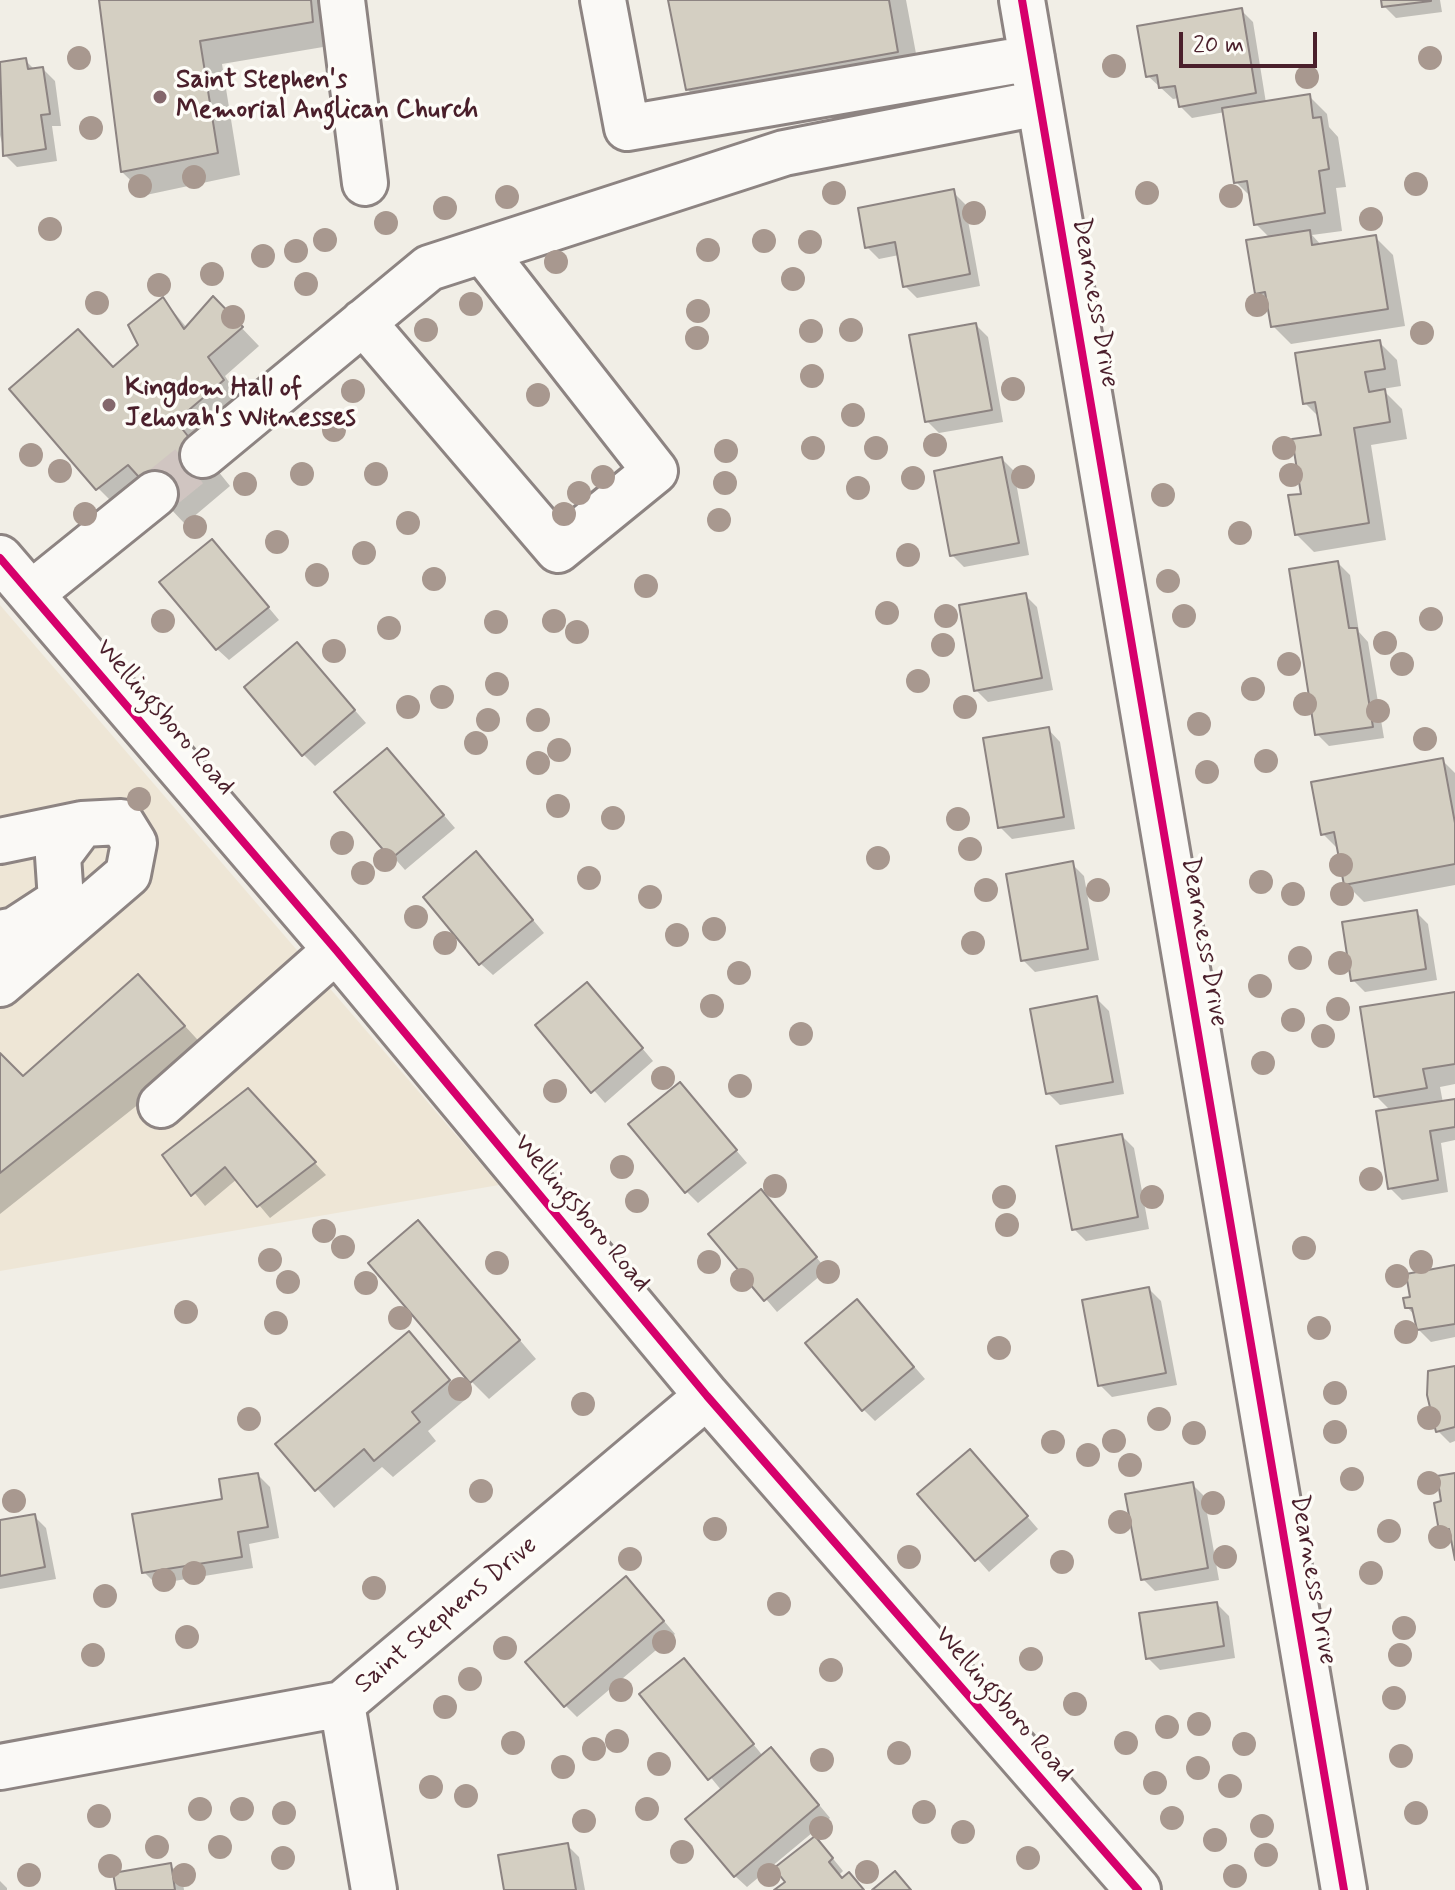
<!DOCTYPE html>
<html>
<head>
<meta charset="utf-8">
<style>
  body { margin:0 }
  #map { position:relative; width:1455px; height:1890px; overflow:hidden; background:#f1eee6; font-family:Mynerve,sans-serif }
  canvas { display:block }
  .scale { position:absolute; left:1179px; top:32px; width:138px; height:36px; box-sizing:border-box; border:4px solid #4a1f2b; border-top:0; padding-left:10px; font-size:24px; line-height:28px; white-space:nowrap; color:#4a1f2b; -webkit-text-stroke:6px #fdfcf7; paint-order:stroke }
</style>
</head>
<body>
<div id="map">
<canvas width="1455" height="1890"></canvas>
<div class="scale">20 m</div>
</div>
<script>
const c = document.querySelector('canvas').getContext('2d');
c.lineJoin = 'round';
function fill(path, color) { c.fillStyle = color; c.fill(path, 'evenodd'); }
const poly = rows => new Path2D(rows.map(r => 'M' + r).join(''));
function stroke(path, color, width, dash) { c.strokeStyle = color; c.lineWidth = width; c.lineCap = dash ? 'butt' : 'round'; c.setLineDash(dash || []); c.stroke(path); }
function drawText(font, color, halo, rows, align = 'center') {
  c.font = font + ' Mynerve,sans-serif'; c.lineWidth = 7; c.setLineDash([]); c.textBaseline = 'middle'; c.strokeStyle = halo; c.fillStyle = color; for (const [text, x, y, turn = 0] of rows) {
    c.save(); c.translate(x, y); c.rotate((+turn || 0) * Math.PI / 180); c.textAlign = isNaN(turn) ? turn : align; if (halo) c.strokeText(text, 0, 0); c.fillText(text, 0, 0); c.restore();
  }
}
fill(poly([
  [0,605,499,1185,0,1271]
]), '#eee6d6');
fill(poly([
  [101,0,330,0,335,45,222,64,240,175,146,195,122,172],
  [670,0,906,0,920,75,711,113,688,90],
  [1383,0,1440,0,1442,12,1396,18,1384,6],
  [1241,10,1253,22,1266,103,1309,96,1327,114,1329,127,1338,137,1346,187,1336,188,1342,231,1312,235,1322,246,1375,237,1393,255,1405,326,1291,344,1273,326,1269,305,1257,293,1270,238,1256,224,1252,198,1236,182,1225,112,1192,118,1180,106,1179,98,1173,99,1148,76],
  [25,60,35,70,43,69,55,81,61,126,52,126,57,161,17,167,5,155,0,135,0,64],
  [953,192,965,204,980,286,917,298,905,286,899,255,879,259,867,247],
  [163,299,187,328,214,299,259,346,225,376,240,399,193,440,230,486,185,524,168,506,116,506,98,488,114,369,140,345],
  [976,325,988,337,1003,422,939,433,927,421],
  [1379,342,1397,360,1401,386,1382,389,1402,409,1407,439,1371,445,1386,540,1314,552,1296,534,1303,495,1323,436,1320,418,1305,403],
  [1002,459,1014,471,1029,555,964,567,952,555],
  [223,553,279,620,229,660,217,649],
  [1338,563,1350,575,1359,632,1368,642,1384,738,1329,746,1317,734],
  [1025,595,1037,607,1053,690,988,702,976,690],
  [297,644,366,723,315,766,303,754],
  [1048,729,1060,742,1075,829,1012,839,1000,827],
  [1442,760,1455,773,1455,885,1364,902,1346,884,1340,851,1323,834],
  [399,763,455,828,405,870,337,793],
  [1072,864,1084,876,1099,960,1035,972,1023,960],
  [488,866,544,933,493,975,481,964],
  [1416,912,1428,924,1437,980,1365,992,1353,980],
  [1455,994,1455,1084,1440,1087,1443,1103,1455,1101,1455,1140,1441,1143,1448,1192,1402,1200,1390,1188,1391,1111,1376,1096],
  [598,996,653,1061,605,1103,538,1026],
  [1097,999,1109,1011,1124,1094,1060,1105,1048,1093],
  [161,1000,207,1050,0,1214,0,1055,23,1078],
  [691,1097,747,1163,698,1203,686,1191],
  [260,1103,326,1175,270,1218,237,1179,205,1206,164,1155],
  [1122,1136,1134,1148,1149,1229,1086,1241,1074,1229],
  [772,1204,827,1270,777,1312,711,1234],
  [435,1241,536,1359,489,1399,471,1381],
  [1455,1267,1455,1337,1431,1342,1419,1330,1416,1317,1407,1307,1412,1298],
  [1149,1289,1161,1301,1177,1385,1112,1397,1100,1385],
  [869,1314,925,1379,875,1421,864,1410],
  [409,1334,466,1399,428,1431,436,1441,393,1477,382,1467,334,1508,278,1444],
  [1455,1368,1455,1441,1450,1443,1438,1431],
  [981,1463,1038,1529,989,1572,920,1494],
  [258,1475,270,1487,279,1538,249,1544,253,1568,156,1584,144,1572],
  [1455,1475,1455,1549,1441,1530,1444,1503],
  [1192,1484,1204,1496,1219,1580,1155,1591,1143,1579],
  [34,1516,46,1528,56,1579,0,1589,0,1522],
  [638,1590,675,1634,577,1717,565,1705],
  [1217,1604,1229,1616,1235,1658,1160,1670,1148,1658],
  [684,1660,763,1756,783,1761,830,1818,747,1887,735,1876,722,1791,642,1694],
  [567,1845,579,1857,585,1890,506,1890],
  [826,1850,843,1871,839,1875,843,1879,849,1874,864,1890,777,1890],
  [170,1865,182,1877,184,1890,118,1890],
  [0,1881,7,1888,7,1890,0,1890]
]), '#0003');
const building = poly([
  [99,0,311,0,313,22,200,41,218,153,121,172,99,0],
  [668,0,889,0,898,52,686,90,668,0],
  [1381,0,1431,0,1431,1,1382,7,1381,0],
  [1242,8,1256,93,1179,107,1175,86,1159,88,1157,75,1146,77,1137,26,1242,8],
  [26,58,28,69,43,67,50,114,41,115,46,149,3,156,0,62,26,58],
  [1310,94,1313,118,1321,117,1329,169,1319,171,1325,213,1254,225,1247,181,1234,183,1222,108,1310,94],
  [954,189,970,274,903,287,895,242,865,248,858,208,954,189],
  [1310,230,1312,245,1376,235,1388,309,1271,327,1265,292,1255,294,1246,240,1310,230],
  [213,296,243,327,208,357,224,380,176,421,213,468,166,507,128,465,96,490,9,389,78,329,113,367,138,345,128,325,163,297,184,329,213,296],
  [976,323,992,410,925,422,909,335,976,323],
  [1380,340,1385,369,1365,372,1369,392,1385,389,1390,422,1354,428,1369,523,1295,535,1288,495,1301,494,1292,439,1321,435,1315,402,1303,404,1295,353,1380,340],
  [1002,457,1019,543,950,556,934,471,1002,457],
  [212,539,269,607,216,650,159,582,212,539],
  [1338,561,1349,628,1357,628,1373,727,1315,735,1289,569,1338,561],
  [1026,593,1042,678,974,691,959,605,1026,593],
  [297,642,355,710,302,756,244,687,297,642],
  [1049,727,1064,817,998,828,983,738,1049,727],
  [387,748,444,815,391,859,334,792,387,748],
  [1443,758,1455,823,1455,864,1344,885,1334,832,1321,835,1311,782,1443,758],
  [476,851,533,920,479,965,423,897,476,851],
  [1073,861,1088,949,1021,961,1006,874,1073,861],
  [1417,910,1426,969,1351,981,1342,922,1417,910],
  [138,974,185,1026,0,1173,0,1053,23,1076,138,974],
  [587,982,643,1048,591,1093,535,1025,587,982],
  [1455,992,1455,1064,1423,1069,1427,1088,1374,1097,1360,1007,1455,992],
  [1097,996,1113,1082,1046,1094,1030,1009,1097,996],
  [680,1082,737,1150,685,1193,628,1124,680,1082],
  [248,1088,316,1162,257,1207,225,1167,191,1196,162,1155,248,1088],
  [1455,1099,1455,1127,1430,1131,1438,1180,1388,1189,1376,1111,1455,1099],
  [1122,1134,1138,1217,1072,1230,1056,1146,1122,1134],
  [761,1189,817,1257,764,1301,708,1234,761,1189],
  [418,1220,520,1340,470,1383,368,1263,418,1220],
  [1455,1265,1455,1324,1417,1330,1412,1308,1405,1308,1403,1298,1410,1297,1406,1274,1455,1265],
  [1149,1287,1166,1373,1098,1386,1082,1300,1149,1287],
  [857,1299,914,1367,862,1411,805,1343,857,1299],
  [409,1331,450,1380,412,1412,420,1422,374,1461,364,1449,315,1491,275,1444,409,1331],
  [1455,1366,1455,1427,1436,1432,1427,1395,1428,1371,1455,1366],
  [970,1449,1028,1516,975,1561,917,1494,970,1449],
  [258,1473,268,1527,238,1532,242,1557,142,1573,132,1514,222,1499,219,1479,258,1473],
  [1455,1473,1455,1560,1449,1529,1439,1531,1434,1503,1441,1501,1437,1476,1455,1473],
  [1193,1482,1208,1568,1141,1580,1125,1494,1193,1482],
  [35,1514,45,1567,0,1576,0,1520,35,1514],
  [626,1576,664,1621,564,1707,525,1662,626,1576],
  [1217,1602,1224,1646,1146,1659,1139,1613,1217,1602],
  [684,1658,754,1744,708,1780,639,1694,684,1658],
  [771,1747,819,1805,734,1877,685,1819,771,1747],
  [815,1836,833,1858,829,1862,842,1878,849,1872,864,1890,774,1890,785,1882,774,1868,815,1836],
  [568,1843,576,1890,504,1890,498,1855,568,1843],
  [171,1863,175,1890,116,1890,113,1873,171,1863],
  [895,1871,911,1890,872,1890,895,1871]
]);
fill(building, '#d4cfc2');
stroke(building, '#8d8482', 2);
stroke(poly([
  [155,494,203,455]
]), '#d0c5c1', 44, [44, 22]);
const minor = poly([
  [342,0,365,183],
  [603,0,627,128,1032,58],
  [1022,0,1344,1890],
  [363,322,558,550,655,471,483,251],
  [203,455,429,268,784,153,1039,103],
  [0,558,336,950,707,1396,1138,1890],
  [31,594,155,494],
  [0,841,82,824,121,822,134,843,128,874,0,984],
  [0,933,15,930,61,900,58,856,82,824],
  [161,1105,336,950],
  [342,1704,374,1890],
  [0,1767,342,1704,707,1396]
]);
stroke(minor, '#8d8482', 50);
stroke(minor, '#faf9f6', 44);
stroke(poly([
  [1022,0,1344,1890],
  [0,558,336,950,707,1396,1138,1890]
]), '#d6006c', 8);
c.fillStyle = '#a8988f';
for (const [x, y] of [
  [79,58],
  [1430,58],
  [1114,66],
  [1307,77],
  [91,128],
  [194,177],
  [1416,184],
  [140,186],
  [834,193],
  [1147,193],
  [1231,196],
  [507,197],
  [445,208],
  [974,213],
  [1371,219],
  [386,223],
  [50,229],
  [325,240],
  [764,241],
  [810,242],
  [708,250],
  [296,251],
  [263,256],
  [556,262],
  [212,274],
  [793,279],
  [306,284],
  [159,285],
  [97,303],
  [471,304],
  [1257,305],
  [698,311],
  [233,317],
  [426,330],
  [851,330],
  [811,331],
  [1422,333],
  [697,338],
  [812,376],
  [1013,389],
  [353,391],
  [538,395],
  [853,415],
  [334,430],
  [935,445],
  [813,448],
  [876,448],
  [1284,448],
  [726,451],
  [31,455],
  [60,471],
  [302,474],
  [376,474],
  [1291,475],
  [603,477],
  [1023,477],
  [913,478],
  [725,483],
  [245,484],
  [858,488],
  [579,493],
  [1163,495],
  [85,514],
  [564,514],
  [719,520],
  [408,523],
  [195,527],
  [1240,533],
  [277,542],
  [364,553],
  [908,555],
  [317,575],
  [434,579],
  [1168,581],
  [646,586],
  [887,613],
  [946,616],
  [1184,616],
  [1431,619],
  [163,621],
  [554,621],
  [496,622],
  [389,628],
  [577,632],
  [1385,643],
  [943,645],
  [334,651],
  [1289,664],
  [1402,664],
  [918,681],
  [497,684],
  [1253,689],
  [442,697],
  [1305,704],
  [408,707],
  [965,707],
  [1378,711],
  [488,720],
  [538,720],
  [1199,724],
  [1425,739],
  [476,743],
  [559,750],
  [1266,761],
  [538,763],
  [1207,772],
  [139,799],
  [558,806],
  [613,818],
  [958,819],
  [342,843],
  [970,849],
  [878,858],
  [385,860],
  [1341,865],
  [363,873],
  [589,878],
  [1261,882],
  [986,890],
  [1098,890],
  [1293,894],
  [1342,894],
  [650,897],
  [416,917],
  [714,929],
  [677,935],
  [445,943],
  [973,943],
  [1300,958],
  [1340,963],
  [739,973],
  [1260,986],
  [712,1006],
  [1338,1009],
  [1293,1020],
  [801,1034],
  [1323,1036],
  [1263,1063],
  [663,1078],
  [740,1086],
  [555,1091],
  [622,1167],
  [1371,1179],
  [775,1186],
  [1004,1197],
  [1152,1197],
  [637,1201],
  [1007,1225],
  [324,1231],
  [343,1247],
  [1304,1248],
  [270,1260],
  [709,1262],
  [1421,1262],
  [497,1263],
  [828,1272],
  [1397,1276],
  [742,1280],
  [288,1282],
  [366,1283],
  [186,1312],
  [400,1318],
  [276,1323],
  [1319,1328],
  [1406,1332],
  [999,1348],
  [460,1389],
  [1335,1393],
  [583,1404],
  [1429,1418],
  [249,1419],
  [1159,1419],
  [1335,1432],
  [1194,1433],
  [1114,1441],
  [1053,1442],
  [1088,1455],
  [1130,1465],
  [1352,1479],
  [1429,1483],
  [481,1491],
  [14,1501],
  [1213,1503],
  [1120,1522],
  [715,1529],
  [1389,1531],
  [1440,1537],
  [909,1557],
  [1225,1557],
  [630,1559],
  [1062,1562],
  [194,1573],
  [1371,1573],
  [164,1580],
  [374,1588],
  [105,1596],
  [779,1604],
  [1404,1628],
  [187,1637],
  [664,1642],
  [505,1648],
  [93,1655],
  [1400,1655],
  [1031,1659],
  [831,1670],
  [470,1679],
  [621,1690],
  [1394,1698],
  [1075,1704],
  [445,1707],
  [1199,1724],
  [1167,1727],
  [617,1741],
  [513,1743],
  [1126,1743],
  [1244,1744],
  [594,1749],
  [899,1753],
  [1401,1756],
  [822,1760],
  [659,1764],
  [563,1767],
  [1198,1768],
  [1155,1783],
  [1230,1786],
  [431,1787],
  [466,1796],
  [200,1809],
  [242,1809],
  [647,1809],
  [924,1812],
  [284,1813],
  [1416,1813],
  [99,1816],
  [1172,1818],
  [584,1821],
  [1262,1826],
  [821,1828],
  [963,1832],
  [1215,1840],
  [157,1847],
  [220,1847],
  [682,1852],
  [1266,1855],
  [283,1858],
  [1028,1858],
  [110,1866],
  [867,1872],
  [29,1875],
  [184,1875],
  [769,1875],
  [1235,1876]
]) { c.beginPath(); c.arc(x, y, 12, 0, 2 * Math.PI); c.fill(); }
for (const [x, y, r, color] of [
  [160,97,8,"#84676c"],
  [109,405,8,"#84676c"]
]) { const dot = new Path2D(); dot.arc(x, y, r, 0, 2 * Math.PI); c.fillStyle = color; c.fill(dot); stroke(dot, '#fdfcf7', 3); }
drawText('bold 26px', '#4a1f2b', '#fdfcf7', [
  ["Saint Stephen's",176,82],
  ["Memorial Anglican Church",176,112],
  ["Kingdom Hall of",125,390],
  ["Jehovah's Witnesses",125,420]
], 'left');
drawText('26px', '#4a1f2b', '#fdfcf7', [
  ["Dearness Drive",1094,303,80],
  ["Wellingsboro Road",164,718,49],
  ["Dearness Drive",1203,942,80],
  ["Wellingsboro Road",581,1214,50],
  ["Dearness Drive",1312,1580,80],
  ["Saint Stephens Drive",447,1616,-40],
  ["Wellingsboro Road",1003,1705,49]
]);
</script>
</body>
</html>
